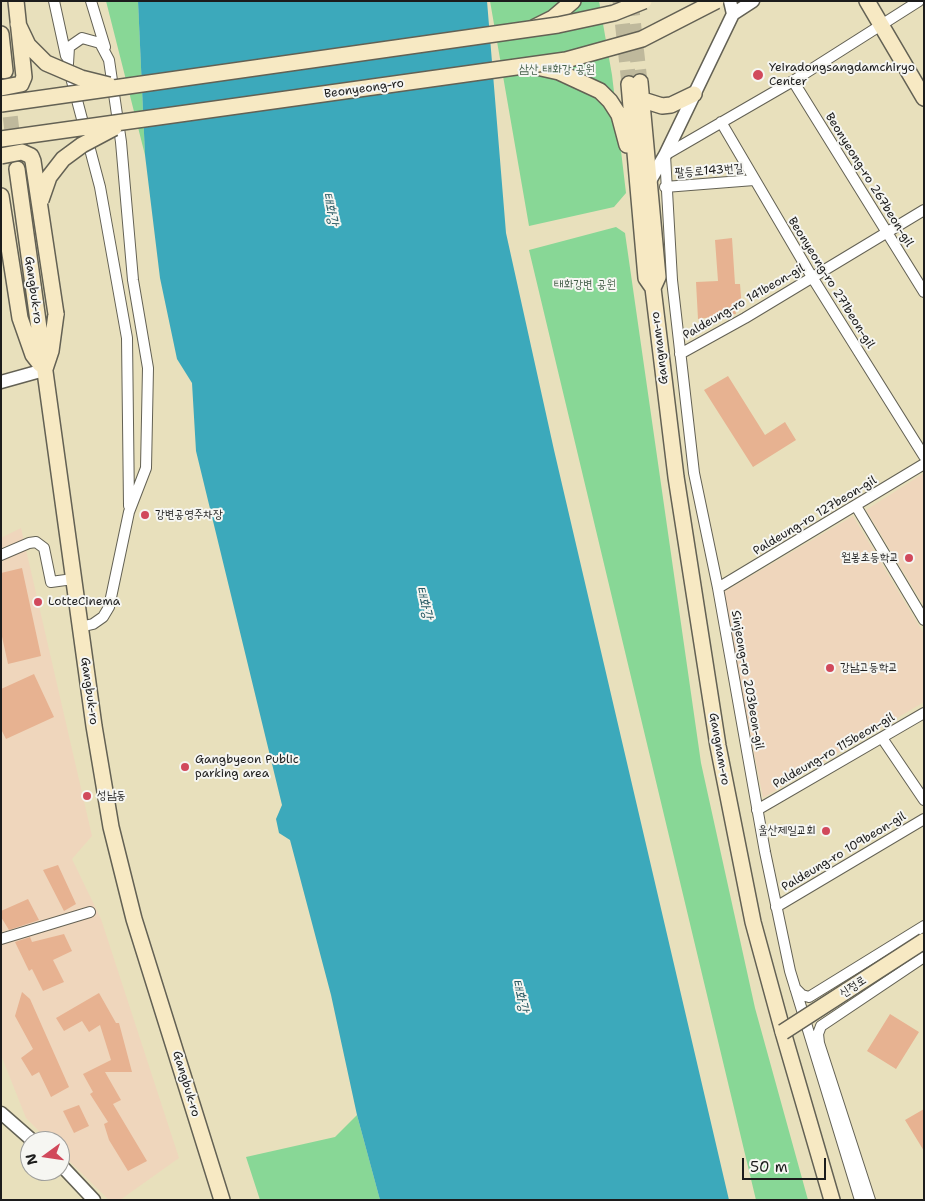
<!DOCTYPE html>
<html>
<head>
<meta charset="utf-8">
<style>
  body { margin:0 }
  #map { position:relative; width:925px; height:1201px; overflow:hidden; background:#e8e0bc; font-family:"Shantell Sans",sans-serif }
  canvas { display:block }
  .frame { position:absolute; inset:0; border:2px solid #1c1c1c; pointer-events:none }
  .north { position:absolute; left:20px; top:1131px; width:50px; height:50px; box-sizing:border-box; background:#f6f6f2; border:1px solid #9f9f9c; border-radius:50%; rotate:256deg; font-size:14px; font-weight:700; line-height:20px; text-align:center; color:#1c1c1c }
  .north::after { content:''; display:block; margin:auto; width:18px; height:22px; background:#d1495b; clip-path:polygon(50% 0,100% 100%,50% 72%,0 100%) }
  .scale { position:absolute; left:742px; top:1158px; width:84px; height:22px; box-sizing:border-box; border:2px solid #1c1c1c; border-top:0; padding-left:6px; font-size:15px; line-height:18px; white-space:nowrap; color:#1c1c1c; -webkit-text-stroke:4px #f6f6f2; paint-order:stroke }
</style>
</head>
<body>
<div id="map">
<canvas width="925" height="1201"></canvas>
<div class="frame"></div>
<div class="north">N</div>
<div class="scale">50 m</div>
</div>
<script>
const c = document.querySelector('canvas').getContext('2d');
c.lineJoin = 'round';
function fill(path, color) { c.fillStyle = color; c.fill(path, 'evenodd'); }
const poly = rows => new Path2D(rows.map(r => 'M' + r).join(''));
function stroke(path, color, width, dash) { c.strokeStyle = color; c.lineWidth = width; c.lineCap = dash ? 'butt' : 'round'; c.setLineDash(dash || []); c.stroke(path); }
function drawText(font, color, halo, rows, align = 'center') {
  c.font = font + ' "Shantell Sans","Poor Story",sans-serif'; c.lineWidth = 4; c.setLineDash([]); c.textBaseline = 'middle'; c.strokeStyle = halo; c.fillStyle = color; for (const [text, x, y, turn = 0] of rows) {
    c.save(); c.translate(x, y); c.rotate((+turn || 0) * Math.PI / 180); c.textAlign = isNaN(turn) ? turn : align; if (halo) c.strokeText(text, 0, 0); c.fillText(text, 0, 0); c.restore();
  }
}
fill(poly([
  [924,473,924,606,866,510],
  [853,516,924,634,924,702,763,798,722,593],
  [21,528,92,836,72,859,101,919,179,1158,120,1200,109,1200,60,1152,60,1141,49,1141,26,1118,1,1055,1,538]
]), '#efd6bc');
fill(poly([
  [106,1,138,1,145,155],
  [490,1,599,1,612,75,626,193,614,207,529,226],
  [616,227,625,233,701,763,755,1008,808,1200,756,1200,529,250],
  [357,1115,380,1200,260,1200,246,1157,335,1137]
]), '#88d796');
fill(poly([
  [138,1,487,1,506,233,554,450,729,1200,380,1200,357,1115,331,995,290,840,279,833,276,819,282,805,196,451,192,383,177,359,160,278,145,155]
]), '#3ca9bb');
fill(poly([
  [732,238,735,284,740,284,742,309,735,309,736,314,698,319,696,282,718,281,715,240],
  [728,376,765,435,785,422,796,440,753,467,704,390],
  [22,568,41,656,8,664,1,632,1,573],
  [34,674,54,717,6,739,1,729,1,689],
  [58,865,76,904,64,911,43,870],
  [28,899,39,920,9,930,1,917,1,911],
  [64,934,72,951,53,960,64,982,43,991,32,969,29,971,15,942,30,937,32,942],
  [22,992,30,999,69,1087,51,1097,39,1072,32,1076,21,1058,33,1049,15,1016],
  [99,993,116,1023,119,1023,132,1072,105,1072,121,1100,113,1104,147,1161,128,1171,109,1140,104,1124,108,1122,90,1094,93,1092,83,1074,111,1060,100,1025,89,1032,82,1021,64,1031,56,1018],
  [890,1014,919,1032,896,1069,867,1051],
  [79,1105,89,1126,74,1133,63,1111],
  [924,1109,924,1151,905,1120]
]), '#e7b291');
stroke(poly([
  [620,1,629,84],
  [631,1,640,82],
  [5,71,16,166]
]), '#bfb99c', 15, [15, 8]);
const minor = poly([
  [54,1,66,56],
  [91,1,105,47],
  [68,64,69,47,82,38,100,43,109,60,121,142,133,280,148,368,146,468,129,512,109,607,103,617,93,624,80,627],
  [69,70,100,187,127,338,129,506],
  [793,81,924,292],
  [721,122,812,277,924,456],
  [665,187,754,180],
  [680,354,745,318,924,210],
  [856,506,924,620],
  [1,555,29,543,36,542,44,548,51,582,73,579],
  [718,588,924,464],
  [882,738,924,800],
  [757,810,924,713],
  [776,907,924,819],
  [1,939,90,912],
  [795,988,802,995,809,997,924,926],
  [860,1200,790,971,765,852,718,588,694,473,672,280,665,155,793,81,919,1],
  [870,1200,819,1043,818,1034,821,1026,924,957]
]);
const tertiary = poly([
  [730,1,733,14,753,1],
  [647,186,665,155,733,14],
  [1,382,44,370],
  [1,1113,33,1141],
  [60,1164,94,1200]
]);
const secondary = poly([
  [867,1,924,98],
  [535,27,553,18,573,1],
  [1,34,5,71],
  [532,66,559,72,600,91,610,101,619,115,627,145],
  [640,82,658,277,653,288],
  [629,84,646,278,653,288,676,477,718,746,753,922,783,1032,832,1200],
  [643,100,662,106,671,105,694,94],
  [17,169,94,726,111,827,134,919,222,1200],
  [1,196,20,318,33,355,40,364],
  [45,369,51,351,56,314]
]);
stroke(minor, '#636154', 12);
stroke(tertiary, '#636154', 15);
stroke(secondary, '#636154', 18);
stroke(minor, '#fff', 10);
stroke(tertiary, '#fff', 12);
stroke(secondary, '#f7e9c3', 15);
const secondaryBridge = poly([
  [18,24,28,45,46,63,81,78,109,85],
  [1,88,21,84,24,77,16,1],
  [1,104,558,25,614,13,644,1],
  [1,139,566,60,642,39,716,1],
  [1,156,22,152,31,156,33,161,56,314],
  [41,200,49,177,63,159,82,145,114,128],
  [783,1032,924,941]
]);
stroke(secondaryBridge, '#636154', 18, []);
stroke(secondaryBridge, '#f7e9c3', 15);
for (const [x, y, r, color] of [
  [758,75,6,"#d1495b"],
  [145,515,5,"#d1495b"],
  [909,558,5,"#d1495b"],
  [38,602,5,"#d1495b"],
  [830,668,5,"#d1495b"],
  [185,767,5,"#d1495b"],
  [87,796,5,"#d1495b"],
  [826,831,5,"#d1495b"]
]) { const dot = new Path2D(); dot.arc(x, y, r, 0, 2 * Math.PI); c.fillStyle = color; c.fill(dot); stroke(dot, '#f6f6f2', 2); }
drawText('12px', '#1c1c1c', '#f6f6f2', [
  ["Yeiradongsangdamchiryo",769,68],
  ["Center",769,82],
  ["강변공영주차장",155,515],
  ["월봉초등학교",899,558,"right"],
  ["LotteCinema",48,602],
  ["강남고등학교",840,668],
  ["Gangbyeon Public",195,760],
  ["parking area",195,774],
  ["성남동",97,796],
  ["울산제일교회",816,831,"right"]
], 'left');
drawText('12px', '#425d47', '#f6f6f2', [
  ["삼산 태화강 공원",557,70],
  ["태화강변 공원",585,285]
]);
drawText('12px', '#1c1c1c', '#f6f6f2', [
  ["Beonyeong-ro",364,89,-8],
  ["팔등로143번길",709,171,-4],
  ["Beonyeong-ro 267beon-gil",869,180,58],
  ["Beonyeong-ro 271beon-gil",831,283,58],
  ["Gangbuk-ro",33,290,82],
  ["Paldeung-ro 141beon-gil",744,302,-30],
  ["Gangnam-ro",660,348,-97],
  ["Paldeung-ro 127beon-gil",815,516,-31],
  ["Sinjeong-ro 203beon-gil",747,680,80],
  ["Gangbuk-ro",89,691,82],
  ["Gangnam-ro",719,749,80],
  ["Paldeung-ro 115beon-gil",834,751,-30],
  ["Paldeung-ro 109beon-gil",844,852,-31],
  ["신정로",853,987,-33],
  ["Gangbuk-ro",186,1084,73]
]);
drawText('italic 14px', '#2a5b64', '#f6f6f2', [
  ["태화강",330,209,78],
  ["태화강",424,603,76],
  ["태화강",520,996,76]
]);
</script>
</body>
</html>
